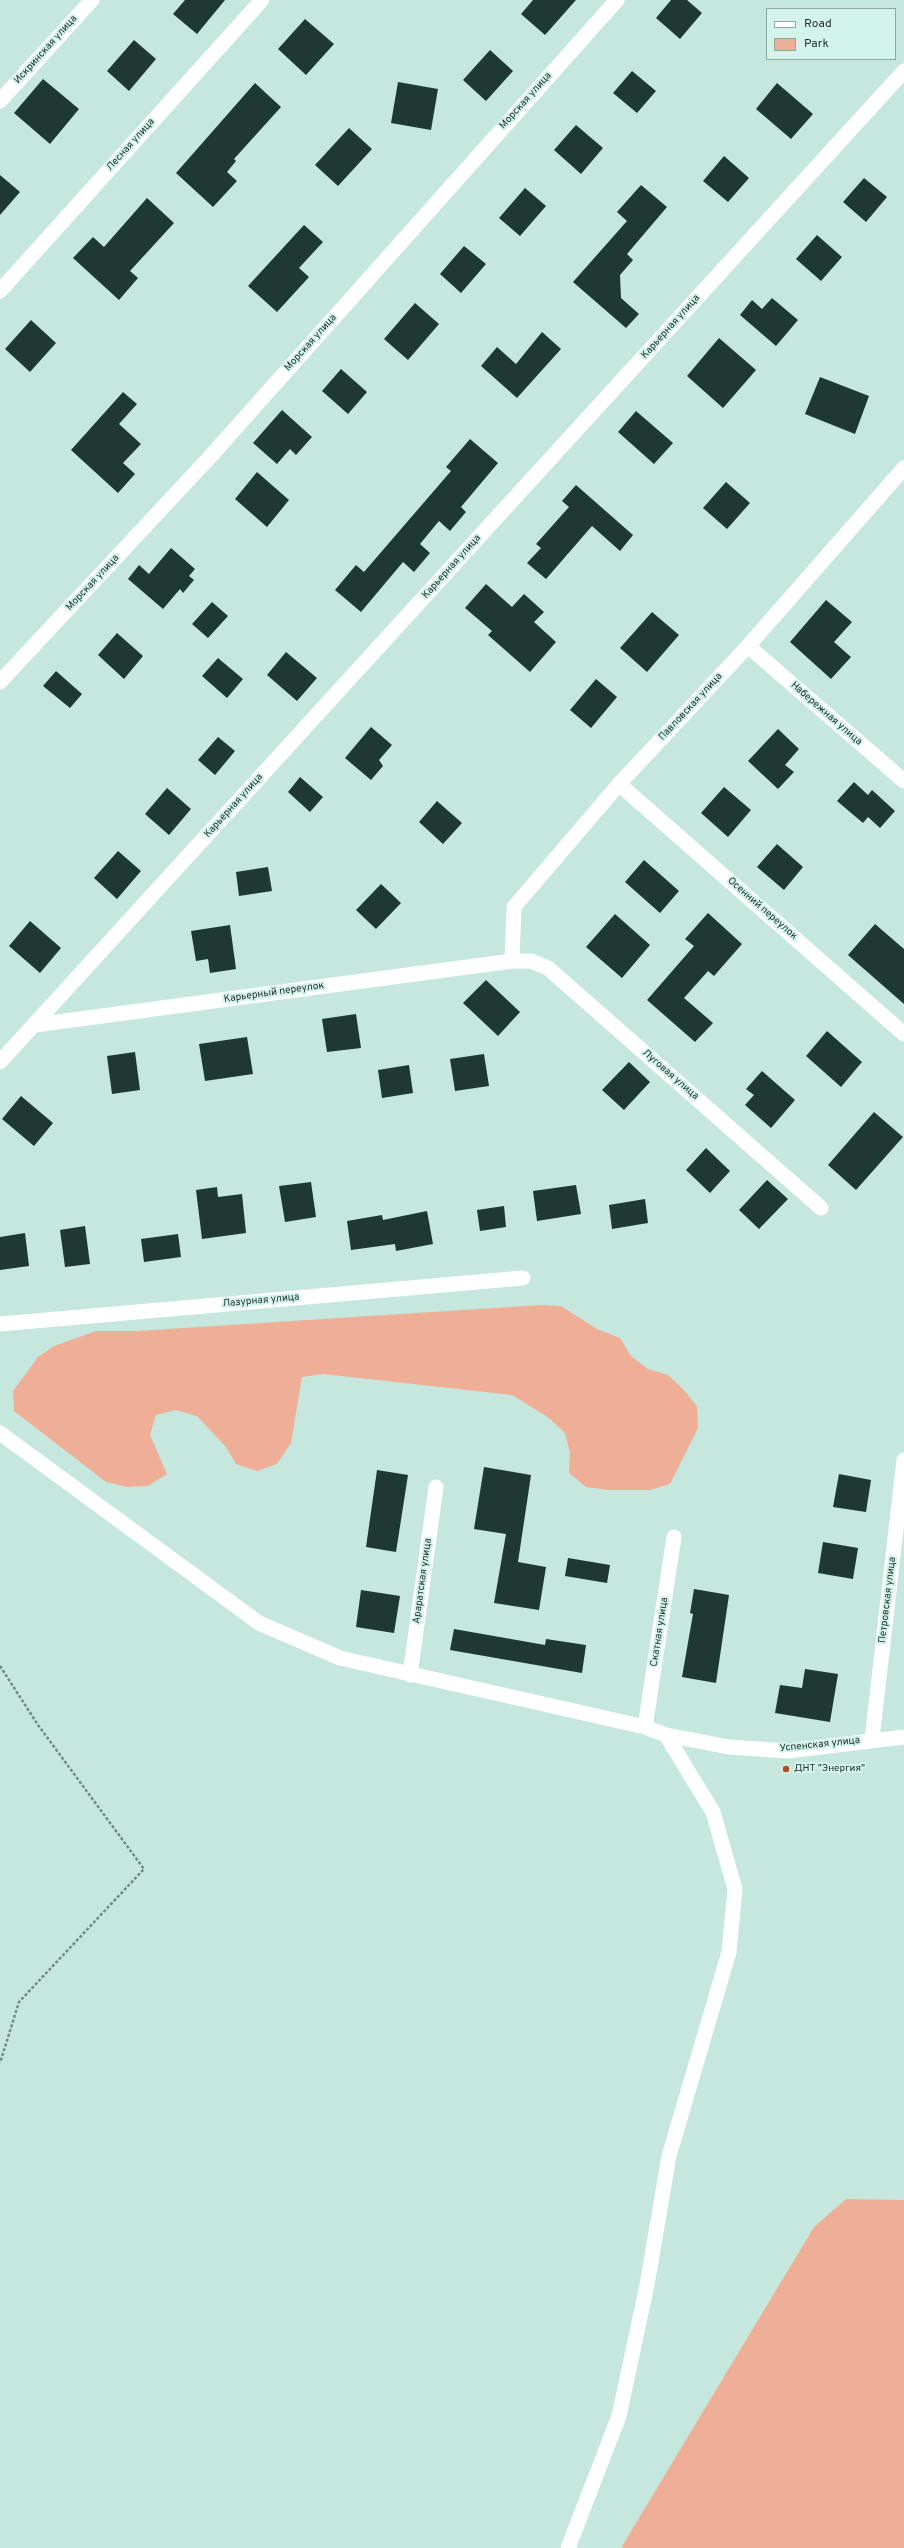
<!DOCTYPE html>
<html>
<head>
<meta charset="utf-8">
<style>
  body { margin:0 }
  #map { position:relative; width:904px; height:2548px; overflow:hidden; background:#c6e7dd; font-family:Overpass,sans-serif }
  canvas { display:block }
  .legend { position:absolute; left:766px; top:8px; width:130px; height:52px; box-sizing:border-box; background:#d3f4ea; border:1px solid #8ea7a0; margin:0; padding:5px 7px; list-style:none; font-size:12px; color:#273330 }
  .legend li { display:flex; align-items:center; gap:8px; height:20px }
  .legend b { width:20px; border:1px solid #8ea7a0 }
</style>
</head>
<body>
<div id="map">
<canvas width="904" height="2548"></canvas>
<ul class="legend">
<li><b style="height:5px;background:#fff"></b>Road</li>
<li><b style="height:11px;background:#eeaf96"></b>Park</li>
</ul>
</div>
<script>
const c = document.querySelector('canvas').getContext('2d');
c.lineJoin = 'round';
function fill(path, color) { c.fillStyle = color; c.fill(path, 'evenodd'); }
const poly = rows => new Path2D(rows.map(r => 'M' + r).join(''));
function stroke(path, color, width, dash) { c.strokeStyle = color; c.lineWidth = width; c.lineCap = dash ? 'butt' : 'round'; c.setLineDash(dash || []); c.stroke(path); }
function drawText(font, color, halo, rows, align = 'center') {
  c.font = font + ' Overpass,sans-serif'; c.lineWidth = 4; c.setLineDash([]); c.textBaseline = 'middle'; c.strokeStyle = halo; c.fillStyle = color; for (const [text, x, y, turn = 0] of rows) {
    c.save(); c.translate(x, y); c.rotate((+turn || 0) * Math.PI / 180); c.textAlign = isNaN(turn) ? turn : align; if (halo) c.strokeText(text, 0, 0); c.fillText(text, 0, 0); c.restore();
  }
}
fill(poly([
  [541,1305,561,1306,597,1329,620,1338,631,1356,648,1369,668,1375,683,1389,697,1406,698,1428,670,1484,650,1490,608,1490,586,1487,569,1473,570,1453,565,1433,549,1418,512,1395,323,1374,302,1377,291,1443,277,1464,257,1471,236,1464,226,1447,197,1416,176,1410,156,1415,150,1435,167,1474,148,1486,127,1487,106,1482,14,1411,13,1391,38,1357,54,1346,96,1331,137,1331],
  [846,2199,904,2200,904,2548,621,2548,814,2227]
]), '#eeaf96');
fill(poly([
  [185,0,225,0,197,34,173,14],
  [533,0,576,0,545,35,521,14],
  [671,0,687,0,702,13,680,39,656,18],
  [305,19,334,44,306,75,278,49],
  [134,40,156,59,129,91,107,71],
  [490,50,513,71,486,101,463,80],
  [632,71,656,91,637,113,613,93],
  [43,79,79,109,50,144,14,113],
  [398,82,438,89,431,130,391,123],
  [255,83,281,107,234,159,236,161,227,172,237,181,213,207,176,173],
  [777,83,813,114,791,139,756,109],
  [576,125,603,148,581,174,554,150],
  [349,128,372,149,338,186,315,165],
  [724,156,749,178,728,202,703,181],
  [0,175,20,192,0,215],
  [864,178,887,197,866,222,843,202],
  [641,185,667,207,627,254,633,260,620,275,621,298,639,314,626,328,573,282,627,221,617,212],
  [525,188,546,206,520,236,499,218],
  [147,198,174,223,130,271,138,278,119,300,73,258,93,237,104,247],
  [304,225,323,242,299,268,309,277,277,312,248,286],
  [817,235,842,257,821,281,796,259],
  [464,246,486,264,461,293,440,274],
  [772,298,798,320,776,346,740,315,752,300,762,309],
  [415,303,439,324,408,360,384,339],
  [31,320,56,343,30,372,5,349],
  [542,332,561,349,517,398,481,366,497,347,516,364],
  [719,338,756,370,723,408,687,376],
  [341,369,367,392,348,414,322,391],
  [820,377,869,396,855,434,805,414],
  [123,392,137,404,119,424,141,444,123,463,135,474,118,493,71,450],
  [282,410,312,437,296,455,290,449,277,464,253,443],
  [636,411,673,443,654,464,618,432],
  [470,439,498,463,461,507,466,512,450,531,439,521,420,544,430,553,414,572,403,562,361,612,335,590,356,565,364,572,451,471,446,467],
  [257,472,289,500,267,527,235,499],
  [726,482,750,503,727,529,703,508],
  [576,485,633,535,620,551,592,526,546,579,527,563,541,548,536,544,569,507,562,501],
  [171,548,195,569,189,576,194,580,183,593,180,589,163,609,128,579,139,565,149,574],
  [486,584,512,607,524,594,544,612,534,622,556,642,530,672,488,635,492,631,465,608],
  [826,600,852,622,834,642,851,657,831,679,790,642],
  [212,602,228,616,208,638,192,624],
  [652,612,679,635,647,672,620,648],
  [117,633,143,656,124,679,98,655],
  [286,652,317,678,297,701,267,675],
  [218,658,243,679,227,698,202,676],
  [56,671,82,694,70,708,43,686],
  [596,679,617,697,591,728,570,710],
  [371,727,392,745,379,760,383,766,371,780,345,758],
  [778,729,799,749,785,765,794,772,778,789,748,761],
  [218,737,235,751,215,775,198,760],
  [300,777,323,797,310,812,288,792],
  [854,782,868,795,872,790,895,811,880,828,868,817,863,823,837,801],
  [724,787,751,810,728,837,701,813],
  [167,788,191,809,169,835,145,814],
  [437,801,462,823,443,844,419,822],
  [777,844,803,867,784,890,757,867],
  [118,851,141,871,117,899,94,878],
  [644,860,679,891,660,913,625,882],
  [268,867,272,891,239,896,236,872],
  [381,884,401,903,376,929,356,910],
  [708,913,742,944,714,976,708,971,684,998,713,1023,695,1042,647,1000,694,946,685,939],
  [615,914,650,945,622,978,586,947],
  [30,921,61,948,40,973,9,946],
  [875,924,904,949,904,1004,848,955],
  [230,925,236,969,210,973,208,959,196,961,191,931],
  [486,980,520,1012,498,1036,463,1003],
  [356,1014,361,1048,327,1052,322,1019],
  [827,1031,862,1062,841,1087,806,1056],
  [247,1037,253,1074,205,1081,199,1044],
  [135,1052,140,1090,112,1094,107,1056],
  [484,1054,489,1086,455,1091,450,1059],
  [629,1062,650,1082,624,1110,602,1090],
  [409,1065,413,1093,382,1098,378,1070],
  [762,1071,795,1100,771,1128,745,1105,754,1095,746,1089],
  [21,1096,53,1123,34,1146,2,1119],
  [874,1112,903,1137,856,1190,828,1165],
  [706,1148,730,1171,710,1193,686,1170],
  [767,1180,788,1199,759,1229,739,1210],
  [311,1182,316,1217,285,1222,279,1186],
  [576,1185,581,1214,537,1221,533,1191],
  [217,1187,218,1197,242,1194,246,1233,202,1239,196,1190],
  [645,1199,648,1223,612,1229,609,1205],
  [504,1206,506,1227,480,1231,477,1210],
  [427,1211,433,1244,396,1251,395,1244,351,1250,347,1221,382,1215,383,1220],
  [85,1226,90,1264,65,1267,60,1230],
  [25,1233,29,1266,0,1270,0,1237],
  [178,1234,181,1257,144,1262,141,1239],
  [484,1467,531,1475,518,1562,546,1567,539,1610,494,1603,506,1534,474,1529],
  [377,1470,408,1475,396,1552,366,1547],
  [839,1474,871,1480,866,1512,833,1507],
  [823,1542,858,1548,853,1579,818,1573],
  [568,1558,610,1565,607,1583,565,1576],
  [694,1589,729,1595,716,1683,682,1677,693,1614,690,1613],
  [361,1590,400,1596,394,1633,356,1627],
  [454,1629,545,1645,546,1639,586,1645,582,1673,450,1650],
  [805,1669,838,1674,830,1722,775,1713,780,1685,802,1688]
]), '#1d3931');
stroke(poly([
  [0,1666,38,1725,144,1869,19,2002,0,2063]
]), '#748a84', 2.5, [3, 2]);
stroke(poly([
  [0,101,92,0],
  [0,291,262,0],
  [748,646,904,781],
  [0,682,209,458,617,0],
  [619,784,904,1034],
  [512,961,514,907,619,784,748,646,904,468],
  [35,1025,512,961,531,961,548,968,821,1208],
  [0,1062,904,71],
  [0,1324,523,1278],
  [0,1433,259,1623,340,1658,645,1727,666,1735,729,1747,788,1751,904,1737],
  [410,1675,436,1487],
  [645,1727,674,1537],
  [872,1739,904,1460],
  [568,2548,619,2416,647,2285,669,2156,729,1952,735,1889,713,1812,666,1735]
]), '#fff', 15);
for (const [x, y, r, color] of [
  [786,1769,4,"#b04b1c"]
]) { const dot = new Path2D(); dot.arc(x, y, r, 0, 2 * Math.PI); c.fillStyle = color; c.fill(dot); stroke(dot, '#d3f4ea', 1.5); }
drawText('10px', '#273330', '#d3f4ea', [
  ["Искринская улица",46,50,-48],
  ["Морская улица",526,101,-48],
  ["Лесная улица",131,145,-48],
  ["Карьерная улица",671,327,-48],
  ["Морская улица",311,343,-48],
  ["Карьерная улица",452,567,-48],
  ["Морская улица",93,583,-47],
  ["Павловская улица",691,707,-47],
  ["Набережная улица",826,714,41],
  ["Карьерная улица",234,806,-48],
  ["Осенний переулок",762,909,41],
  ["Карьерный переулок",274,993,-8],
  ["Луговая улица",670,1075,41],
  ["Лазурная улица",261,1301,-5],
  ["Араратская улица",423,1581,-82],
  ["Петровская улица",888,1600,-83],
  ["Скатная улица",660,1632,-81],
  ["Успенская улица",820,1745,-6]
]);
drawText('10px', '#273330', '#d3f4ea', [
  ["ДНТ \"Энергия\"",794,1769]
], 'left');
</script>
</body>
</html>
